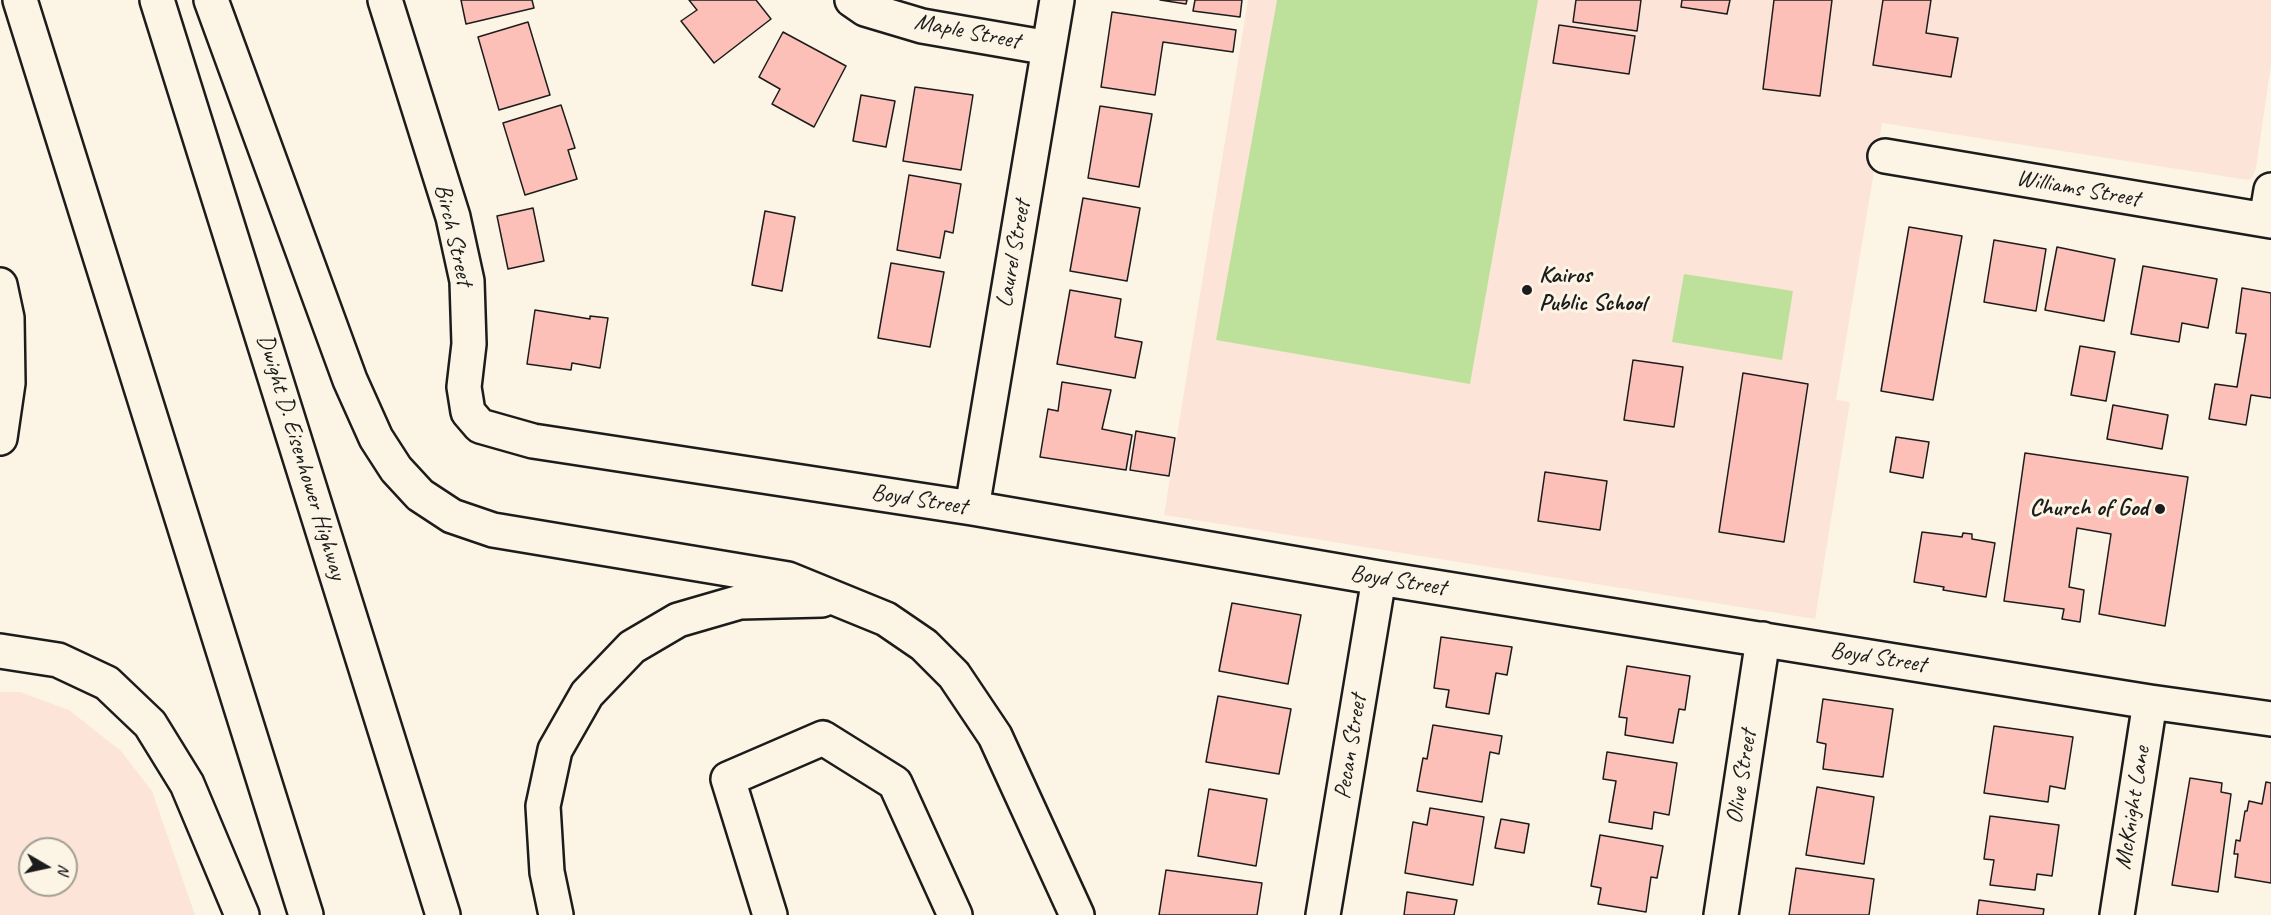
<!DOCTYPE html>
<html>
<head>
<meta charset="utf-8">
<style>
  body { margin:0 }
  #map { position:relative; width:2271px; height:915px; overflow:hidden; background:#fcf5e5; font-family:Caveat,sans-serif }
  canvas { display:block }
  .north { position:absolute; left:18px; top:837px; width:60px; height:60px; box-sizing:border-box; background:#fcf5e5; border:2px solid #a29e95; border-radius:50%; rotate:99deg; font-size:16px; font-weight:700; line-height:24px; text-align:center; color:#1c1c1c }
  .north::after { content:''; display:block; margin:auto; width:21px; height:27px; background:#1c1c1c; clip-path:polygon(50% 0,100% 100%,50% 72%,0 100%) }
</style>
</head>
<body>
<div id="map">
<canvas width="2271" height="915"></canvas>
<div class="north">N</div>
</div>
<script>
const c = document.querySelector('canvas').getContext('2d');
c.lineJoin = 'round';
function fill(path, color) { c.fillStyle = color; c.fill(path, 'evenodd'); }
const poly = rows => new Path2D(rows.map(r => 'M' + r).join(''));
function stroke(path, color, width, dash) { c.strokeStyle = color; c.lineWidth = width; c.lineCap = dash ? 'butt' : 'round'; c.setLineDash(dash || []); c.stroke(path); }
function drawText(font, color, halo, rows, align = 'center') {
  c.font = font + ' Caveat,sans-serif'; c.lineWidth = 6; c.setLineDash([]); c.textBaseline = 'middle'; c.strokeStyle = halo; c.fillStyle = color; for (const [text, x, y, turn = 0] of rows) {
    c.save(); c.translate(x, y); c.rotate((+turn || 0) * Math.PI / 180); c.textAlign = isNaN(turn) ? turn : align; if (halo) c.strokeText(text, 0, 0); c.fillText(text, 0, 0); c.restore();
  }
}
fill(poly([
  [1248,0,2271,0,2271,65,2256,168,2252,178,2248,180,1882,123,1836,400,1850,402,1815,619,1164,515],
  [0,692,20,692,69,710,121,751,152,791,195,915,0,915],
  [30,849,66,849,66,885,30,885]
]), '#fce5d8');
fill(poly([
  [1277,0,1538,0,1470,384,1216,340],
  [1684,274,1793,291,1782,360,1672,342]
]), '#bde19b');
const building = poly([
  [461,0,532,0,534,8,466,24,461,0],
  [689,0,756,0,771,19,714,63,681,21,697,10,689,0],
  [1160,0,1187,0,1186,4,1160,0],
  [1195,0,1242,0,1240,17,1193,11,1195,0],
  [1576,0,1641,0,1637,31,1573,22,1576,0],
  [1682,0,1730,0,1727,14,1681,7,1682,0],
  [1774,0,1832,0,1820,96,1763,89,1774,0],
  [1883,0,1931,0,1926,33,1958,38,1951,77,1873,65,1883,0],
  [1112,12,1236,30,1233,52,1163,42,1155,95,1101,87,1112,12],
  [528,22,550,95,499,110,478,37,528,22],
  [1559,25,1635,36,1629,74,1553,63,1559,25],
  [783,32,846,66,814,127,772,104,780,89,759,77,783,32],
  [915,87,973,95,961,170,903,161,915,87],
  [861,95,895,101,886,147,853,141,861,95],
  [561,105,575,148,568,150,577,179,525,195,503,123,561,105],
  [1100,106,1152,114,1139,187,1088,178,1100,106],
  [909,175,961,184,953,233,945,231,940,258,897,250,909,175],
  [1083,198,1140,208,1127,281,1070,271,1083,198],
  [533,208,544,261,508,269,497,216,533,208],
  [765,211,795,217,782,291,752,285,765,211],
  [1909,227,1962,236,1933,400,1881,391,1909,227],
  [1994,240,2046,249,2036,311,1984,302,1994,240],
  [2057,247,2115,259,2104,321,2045,310,2057,247],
  [891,263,944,272,930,347,878,338,891,263],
  [2143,266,2217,279,2208,328,2182,323,2179,342,2131,334,2143,266],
  [2242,288,2271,293,2271,398,2251,395,2246,425,2209,419,2215,384,2237,387,2246,334,2236,333,2242,288],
  [1070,290,1121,299,1115,337,1142,342,1135,378,1057,364,1070,290],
  [535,310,590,319,590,316,608,318,600,368,572,363,571,370,527,364,535,310],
  [2080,346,2115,352,2106,401,2071,395,2080,346],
  [1633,360,1683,367,1674,427,1624,420,1633,360],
  [1743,373,1808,384,1784,542,1719,532,1743,373],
  [1062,382,1111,390,1102,429,1132,435,1126,470,1040,457,1048,409,1058,411,1062,382],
  [2113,405,2168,415,2162,449,2107,439,2113,405],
  [1136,431,1175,438,1169,476,1130,470,1136,431],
  [1896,437,1929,442,1923,478,1890,472,1896,437],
  [2025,453,2188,477,2165,626,2099,614,2111,534,2077,528,2069,587,2084,590,2080,622,2062,619,2064,609,2004,601,2025,453],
  [1545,472,1607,481,1600,530,1538,521,1545,472],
  [1922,532,1962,537,1963,533,1972,534,1972,539,1995,543,1986,597,1943,590,1944,587,1914,582,1922,532],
  [1232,603,1301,615,1288,684,1219,671,1232,603],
  [1441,637,1512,647,1507,675,1496,673,1489,714,1446,707,1449,690,1434,688,1441,637],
  [1627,666,1690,676,1685,710,1679,709,1673,743,1625,735,1627,718,1619,717,1627,666],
  [1218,696,1291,709,1279,774,1206,762,1218,696],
  [1823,699,1893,709,1883,777,1823,769,1826,744,1817,742,1823,699],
  [1433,725,1502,736,1499,754,1490,752,1482,802,1417,791,1423,758,1427,759,1433,725],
  [1994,726,2073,737,2065,789,2050,786,2048,802,1984,793,1994,726],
  [1607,752,1677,763,1669,815,1654,812,1652,829,1609,822,1616,781,1603,779,1607,752],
  [2190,778,2222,783,2221,792,2231,794,2218,892,2172,885,2190,778],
  [2266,782,2271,783,2271,883,2235,877,2238,854,2234,854,2236,840,2240,841,2245,811,2247,811,2249,801,2262,804,2266,782],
  [1817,787,1874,797,1864,864,1806,855,1817,787],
  [1209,789,1267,799,1256,866,1198,856,1209,789],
  [1430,808,1484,817,1473,885,1405,873,1413,822,1427,825,1430,808],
  [1990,816,2059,825,2052,876,2037,874,2035,890,1990,885,1994,860,1984,859,1990,816],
  [1501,819,1529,824,1524,853,1495,848,1501,819],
  [1600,835,1663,846,1657,878,1651,877,1646,912,1598,904,1601,888,1591,886,1600,835],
  [1796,868,1874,879,1869,915,1789,915,1796,868],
  [1166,870,1262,883,1257,915,1159,915,1166,870],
  [1407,892,1457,900,1454,915,1404,915,1407,892],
  [1979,900,2044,909,2043,915,1977,915,1979,900]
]);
fill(building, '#fcc0b9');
stroke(building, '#1c1c1c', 1.5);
const minor = poly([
  [385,0,453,217,467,281,469,344,464,387,468,412,480,426,533,441,972,508,1379,578,2150,702,2271,719],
  [852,0,865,9,922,26,1049,48],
  [1885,156,2271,221],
  [2266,220,2271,190],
  [972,508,1057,0],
  [770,915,728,779,823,738,895,783,955,915],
  [1323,915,1379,578],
  [1721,915,1763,639],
  [2117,915,2150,702]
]);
const highway = poly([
  [20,0,306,915],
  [157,0,443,915],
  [211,0,350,380,376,438,396,469,420,495,452,516,493,530,788,579,886,619,924,645,954,675,995,736,1077,915],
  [0,285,7,318,8,383,0,438],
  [0,651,58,660,107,683,150,724,187,784,242,915],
  [556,915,547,872,543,806,555,750,587,694,632,647,678,620,740,602,822,600]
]);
stroke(minor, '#1c1c1c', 38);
stroke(highway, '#1c1c1c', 38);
stroke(minor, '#fcf5e5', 33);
stroke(highway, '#fcf5e5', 33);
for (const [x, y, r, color] of [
  [1527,290,6,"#1c1c1c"],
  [2160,509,6,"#1c1c1c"]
]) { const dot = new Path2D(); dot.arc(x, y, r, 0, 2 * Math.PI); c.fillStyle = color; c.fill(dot); stroke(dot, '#fcf5e5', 2); }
drawText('24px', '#1c1c1c', '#fcf5e5', [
  ["Maple Street",967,32,11],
  ["Williams Street",2078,189,10],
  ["Birch Street",453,235,77],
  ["Laurel Street",1014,254,-80],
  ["Dwight D. Eisenhower Highway",301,457,73],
  ["Boyd Street",919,500,9],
  ["Boyd Street",1398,581,9],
  ["Boyd Street",1878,658,9],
  ["Pecan Street",1351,747,-81],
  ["Olive Street",1742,777,-81],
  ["McKnight Lane",2133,808,-81]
]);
drawText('bold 24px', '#1c1c1c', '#fcf5e5', [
  ["Kairos",1539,276],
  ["Public School",1539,304],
  ["Church of God",2148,509,"right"]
], 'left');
</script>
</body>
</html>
